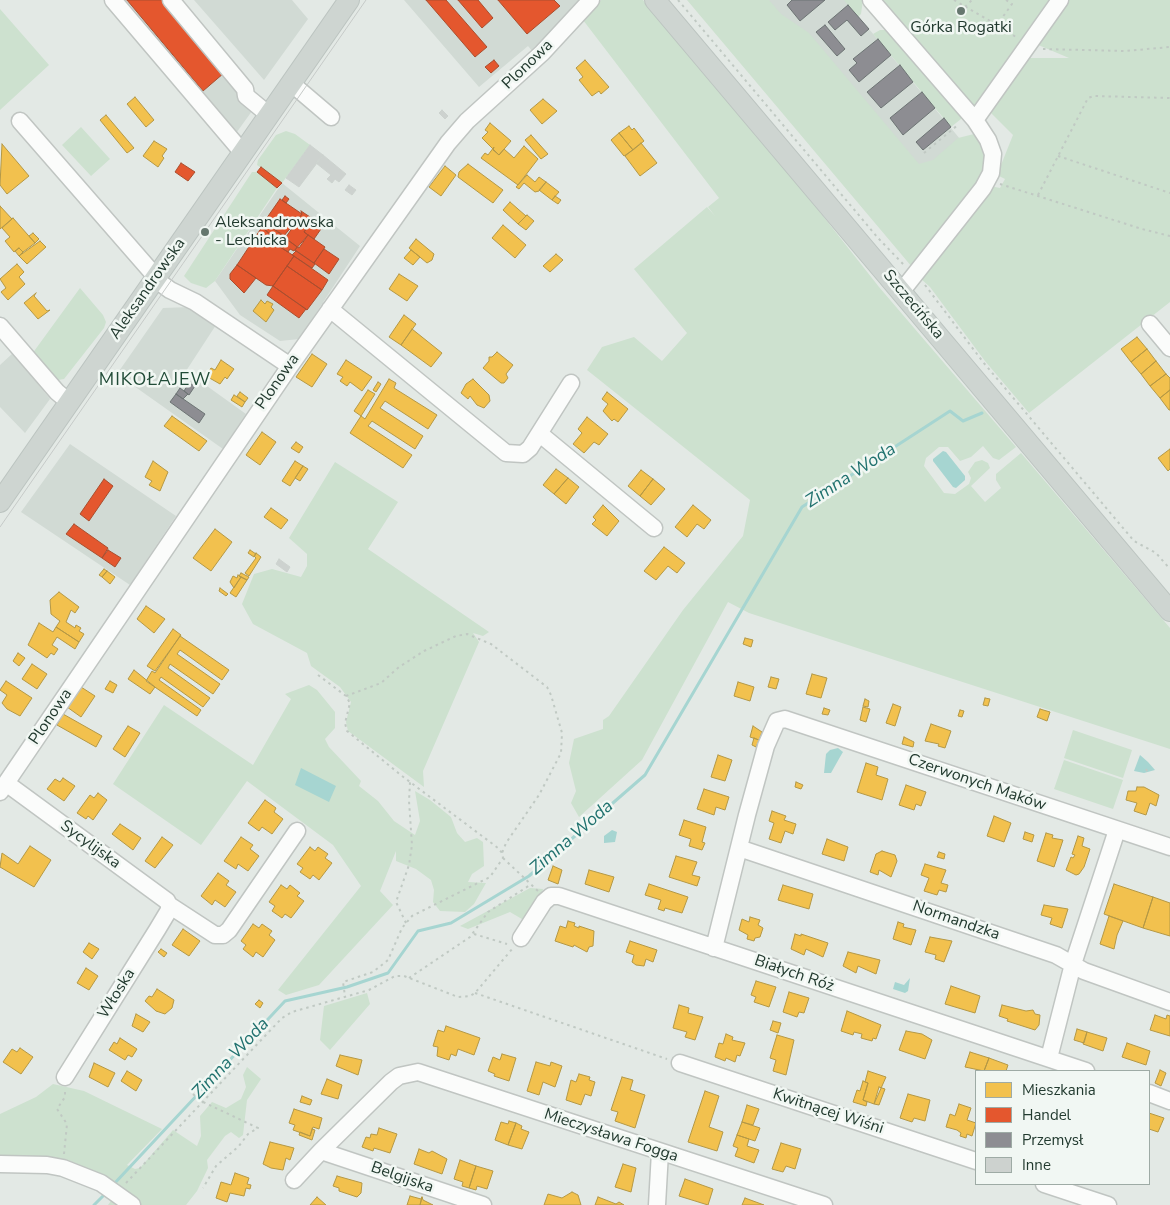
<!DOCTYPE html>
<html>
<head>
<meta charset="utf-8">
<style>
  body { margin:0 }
  #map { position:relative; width:1170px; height:1205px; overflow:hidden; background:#e3e9e5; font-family:"Nunito Sans",sans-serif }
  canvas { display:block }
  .legend { position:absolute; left:975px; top:1070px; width:175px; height:115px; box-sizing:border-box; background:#f1f7f3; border:1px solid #9eaba5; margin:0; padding:6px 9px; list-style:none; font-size:15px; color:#223a2f }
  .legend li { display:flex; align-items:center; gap:10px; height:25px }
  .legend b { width:25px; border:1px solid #9eaba5 }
</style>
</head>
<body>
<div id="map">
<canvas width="1170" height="1205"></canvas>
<ul class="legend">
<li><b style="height:14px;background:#f2c14e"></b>Mieszkania</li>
<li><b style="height:14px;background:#e4572e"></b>Handel</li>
<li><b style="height:14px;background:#8d8d92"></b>Przemysł</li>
<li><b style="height:14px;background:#cdd2cf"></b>Inne</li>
</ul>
</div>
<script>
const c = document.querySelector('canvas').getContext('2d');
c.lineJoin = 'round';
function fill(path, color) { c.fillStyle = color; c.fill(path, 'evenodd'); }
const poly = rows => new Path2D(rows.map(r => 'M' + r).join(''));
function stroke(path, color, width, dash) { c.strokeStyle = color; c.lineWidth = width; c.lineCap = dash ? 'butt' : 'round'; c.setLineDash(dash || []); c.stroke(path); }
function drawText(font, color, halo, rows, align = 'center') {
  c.font = font + ' "Nunito Sans",sans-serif'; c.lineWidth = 5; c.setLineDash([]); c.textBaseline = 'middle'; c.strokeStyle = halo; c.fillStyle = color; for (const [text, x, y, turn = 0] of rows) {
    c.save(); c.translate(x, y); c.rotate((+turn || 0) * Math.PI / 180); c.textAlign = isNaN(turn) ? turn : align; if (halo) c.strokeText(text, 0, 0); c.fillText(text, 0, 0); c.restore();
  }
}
fill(poly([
  [119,0,177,0,260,100,234,136],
  [194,0,292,0,308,19,264,80],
  [404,0,581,0,533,52,528,46,479,87],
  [763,0,845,0,960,139,917,177],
  [282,183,360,246,299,339,280,341,240,315,215,281],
  [190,307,216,325,186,371,246,414,223,449,117,374,163,308],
  [13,353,50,399,25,433,0,407,0,365],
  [70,444,176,516,130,585,21,512]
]), '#d1dad4');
fill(poly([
  [601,0,643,0,774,154,879,287,1016,447,999,460,993,458,983,446,971,457,960,461,948,447,939,447,926,458,924,466,944,493,955,494,969,484,971,478,968,472,975,462,982,460,988,463,990,468,971,486,985,502,1001,488,996,480,996,474,1021,453,1170,628,1170,749,749,613,728,602,642,760,579,817,571,803,576,791,569,763,574,739,603,729,603,720,609,716,683,610,743,536,750,500,587,370,602,347,634,337,662,361,687,333,634,269,707,207,715,216,708,207,719,198,583,20],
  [687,0,769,0,781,14,809,33,919,164,933,160,958,138,974,134,982,141,988,150,984,178,912,267],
  [844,0,863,0,861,14,858,17],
  [878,0,1049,0,974,106,971,106],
  [1067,0,1170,0,1170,302,1029,413,985,361,930,287,920,278,990,186,1000,188,1005,179,997,175,1013,135,989,111,1027,58,1069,58,1036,44],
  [0,9,49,65,0,110],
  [880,30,889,30,961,115,961,119,951,127,873,34],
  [81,127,110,159,91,176,62,145],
  [286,131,295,134,310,145,282,183,257,165,258,160,276,135],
  [252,172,257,172,277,188,215,281,206,288,191,283,184,276],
  [80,288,103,315,106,322,104,328,64,379,58,380,52,377,32,354],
  [335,462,398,502,368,549,489,632,483,636,473,633,479,642,423,771,424,787,348,731,346,722,351,702,340,687,311,666,307,653,253,624,242,604,254,574,272,569,301,577,307,566,307,554,289,538],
  [309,685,317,690,335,712,335,728,325,739,329,747,361,781,359,786,378,801,394,821,415,835,420,821,415,791,430,800,451,817,457,833,465,842,477,838,483,842,484,866,472,874,468,882,486,883,474,904,465,912,440,911,433,902,434,890,431,880,416,869,396,861,396,851,380,891,393,905,319,985,286,995,278,990,361,886,333,845,247,781,201,845,113,784,164,705,253,765,291,699,285,694],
  [1073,730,1132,750,1123,778,1064,758],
  [1064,760,1123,780,1113,809,1054,789],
  [530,888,543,889,541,897,527,922,510,912,468,929,460,926],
  [367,993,370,1004,330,1050,320,1040,324,1006],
  [247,1067,261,1079,247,1100,243,1135,239,1138,231,1132,225,1136,207,1160,208,1168,197,1191,186,1205,108,1205,121,1187,73,1167,0,1159,0,1114,36,1097,53,1084,84,1091,162,1129,127,1165,135,1169,140,1168,173,1130,197,1146,201,1136,200,1116,212,1102,226,1108,241,1099,246,1087,243,1075]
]), '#cde1cf');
fill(poly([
  [943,451,946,452,965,476,965,480,956,488,953,487,933,461,933,459],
  [838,748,843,752,840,757,831,773,824,773,826,754,830,750],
  [1140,755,1148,762,1155,770,1144,773,1134,771],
  [301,768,336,786,329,802,295,785],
  [612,830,617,832,615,842,604,843,604,836],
  [910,978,908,991,905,993,893,989,895,982,904,985]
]), '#a6d5d1');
const homes = poly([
  [585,60,609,87,601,94,599,91,592,96,579,80,583,77,576,68,585,60],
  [135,97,154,120,146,127,127,104,135,97],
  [543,99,557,111,542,124,530,110,543,99],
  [106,115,134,148,127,153,100,120,106,115],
  [490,123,511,141,499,155,482,138,488,132,485,130,490,123],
  [629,126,632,130,634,128,644,141,633,150,619,133,629,126],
  [619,133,633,150,624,156,611,140,619,133],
  [531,135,548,154,541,159,525,140,531,135],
  [154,141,167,149,162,156,164,158,158,167,143,156,154,141],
  [641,143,657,163,640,176,625,156,641,143],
  [2,144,29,176,7,194,0,185,2,144],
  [524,146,538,159,518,185,481,158,485,153,488,155,494,147,493,150,499,155,504,149,514,158,524,146],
  [468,164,503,190,493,203,458,177,459,172,468,164],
  [445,166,456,175,441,196,429,187,445,166],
  [527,175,535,182,539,177,546,182,539,191,535,192,524,183,519,189,516,187,527,175],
  [546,182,559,192,552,200,539,190,546,182],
  [555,196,561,200,558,204,552,200,555,196],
  [510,202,526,216,518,224,503,210,510,202],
  [0,206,12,219,0,229,0,206],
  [527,215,534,221,526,230,518,224,527,215],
  [13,218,35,243,23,252,19,248,14,252,5,241,10,237,2,228,13,218],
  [503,225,526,245,515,258,492,238,503,225],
  [33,233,39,239,35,243,29,236,33,233],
  [416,239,434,254,432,260,427,263,409,248,416,239],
  [40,241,46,247,27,264,19,256,40,241],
  [19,248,23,252,19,256,15,251,19,248],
  [411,250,420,257,413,265,404,258,411,250],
  [556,254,563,260,550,272,543,266,556,254],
  [17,264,24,272,19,277,25,284,8,300,1,292,6,288,0,279,17,264],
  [399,274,418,286,407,301,389,289,399,274],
  [36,293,34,296,47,311,50,310,38,319,24,303,36,293],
  [261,300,265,304,267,301,273,304,271,307,274,310,266,322,253,311,261,300],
  [404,315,416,324,401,345,389,337,404,315],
  [412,329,442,353,431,367,401,345,412,329],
  [1137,337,1147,349,1131,362,1121,349,1137,337],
  [1147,349,1156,361,1141,374,1131,362,1147,349],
  [497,352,513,365,506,374,508,378,504,383,501,383,483,368,489,361,489,357,492,357,497,352],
  [312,354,327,364,312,387,296,377,312,354],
  [221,360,234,369,227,379,225,377,220,384,206,376,211,368,215,370,221,360],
  [346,360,372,377,362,391,350,382,347,386,340,381,343,377,337,374,346,360],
  [1156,361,1166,374,1150,386,1141,374,1156,361],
  [1166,374,1170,378,1170,390,1160,398,1150,386,1166,374],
  [389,379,396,383,394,388,437,415,428,429,385,401,380,408,423,436,415,449,372,421,368,426,412,455,403,468,350,433,361,416,365,419,389,379],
  [473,379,489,395,490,401,484,408,477,405,470,396,468,399,461,393,466,384,473,379],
  [378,382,381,384,376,392,373,390,378,382],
  [368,390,375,394,361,416,354,411,368,390],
  [1170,390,1170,410,1169,410,1160,398,1170,390],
  [240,392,248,398,245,402,237,396,240,392],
  [607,392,628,409,618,422,614,419,612,421,603,411,608,404,602,399,607,392],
  [234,395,245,402,242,407,231,400,234,395],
  [172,416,207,441,199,451,164,426,172,416],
  [587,417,608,434,599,445,594,442,584,453,573,444,582,433,578,429,587,417],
  [262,432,276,442,260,465,246,455,262,432],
  [296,442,303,447,299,453,291,448,296,442],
  [1170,449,1170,469,1168,471,1158,458,1170,449],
  [153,461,168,472,160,491,149,485,152,481,145,477,153,461],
  [295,461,303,466,290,486,282,481,295,461],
  [303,466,308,469,300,481,295,478,303,466],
  [556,469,568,478,554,494,543,485,556,469],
  [641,470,653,479,640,496,628,486,641,470],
  [568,478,579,487,566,504,554,494,568,478],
  [653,479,665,489,651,505,640,496,653,479],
  [603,505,619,521,607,536,592,524,596,520,593,517,603,505],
  [693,505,711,520,704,529,697,524,687,537,675,527,693,505],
  [271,508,288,520,281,529,264,517,271,508],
  [215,529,232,542,211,571,193,558,215,529],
  [664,547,685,563,677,573,668,566,656,580,644,571,664,547],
  [250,550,256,554,254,557,248,553,250,550],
  [256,553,261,557,249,576,245,573,256,558,254,556,256,553],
  [104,569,107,571,102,577,99,575,104,569],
  [107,571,115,577,110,584,102,577,107,571],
  [241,573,249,577,247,580,239,576,241,573],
  [238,575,241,577,234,588,230,582,233,576,237,578,238,575],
  [241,577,247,580,236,597,230,593,241,577],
  [220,588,228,594,226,596,219,591,220,588],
  [59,592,79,607,75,613,71,610,66,622,75,628,76,625,81,628,79,631,84,634,79,642,56,627,60,621,51,614,50,600,59,592],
  [146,606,165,619,154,633,137,619,146,606],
  [39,623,53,632,56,627,79,642,75,649,57,637,52,645,58,649,54,655,51,653,47,658,28,645,39,623],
  [173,629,181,635,155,671,147,666,173,629],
  [180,636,229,670,222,680,180,650,177,654,220,684,213,694,170,664,168,668,210,698,203,707,161,677,159,680,201,710,197,716,146,681,152,671,155,673,180,636],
  [745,638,753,640,751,647,743,644,745,638],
  [18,653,25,658,19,666,13,661,18,653],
  [32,664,47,674,37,689,22,679,32,664],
  [134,670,155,687,150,694,128,679,134,670],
  [812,674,827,678,821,698,806,694,812,674],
  [771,677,779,679,776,689,768,687,771,677],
  [6,681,32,698,20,716,7,709,2,703,7,695,0,690,6,681],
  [110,681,117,685,113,693,105,689,110,681],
  [738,682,754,687,750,701,734,696,738,682],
  [81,687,95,696,81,717,67,707,81,687],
  [985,698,990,699,988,706,983,705,985,698],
  [865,699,869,701,868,707,863,706,865,699],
  [893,704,901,707,895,726,886,723,893,704],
  [863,707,870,709,866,722,860,720,863,707],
  [824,708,830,710,828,715,822,714,824,708],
  [1040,709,1050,712,1047,721,1037,717,1040,709],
  [960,710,964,711,962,717,958,716,960,710],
  [63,714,102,736,96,747,57,725,63,714],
  [931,724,951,731,945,748,938,746,939,744,925,741,931,724],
  [128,726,140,733,125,757,113,749,128,726],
  [753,726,762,732,759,740,750,737,753,726],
  [904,737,914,742,913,747,902,744,904,737],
  [754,738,759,740,756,747,752,745,754,738],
  [718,755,732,760,725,781,711,777,718,755],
  [866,763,878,767,876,775,888,779,882,800,857,792,866,763],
  [63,778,75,786,64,801,47,789,55,779,60,782,63,778],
  [796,782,803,785,801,789,795,787,796,782],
  [906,785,926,792,921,806,916,804,914,810,899,805,906,785],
  [1137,787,1144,787,1159,795,1156,806,1150,803,1146,815,1134,811,1137,803,1126,800,1128,791,1136,791,1137,787],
  [704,789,729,797,725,810,716,807,714,815,697,809,704,789],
  [98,793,107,800,93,820,88,816,86,819,77,813,90,795,94,798,98,793],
  [265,800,276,808,274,812,283,819,272,834,262,827,259,831,248,823,265,800],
  [772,811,786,816,784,820,796,824,793,834,785,831,781,843,769,839,774,823,769,821,772,811],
  [994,816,1011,823,1004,842,987,836,994,816],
  [684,820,706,827,702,842,705,843,702,850,689,846,691,839,679,835,684,820],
  [120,824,141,838,133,850,112,834,120,824],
  [1025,832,1034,835,1032,842,1023,839,1025,832],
  [1046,833,1053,835,1052,838,1063,840,1054,867,1037,861,1046,833],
  [1078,836,1084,838,1082,846,1090,849,1084,867,1079,874,1076,875,1066,870,1071,857,1073,858,1075,855,1072,854,1078,836],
  [162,837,173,845,155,868,145,861,162,837],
  [241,837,253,845,250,849,259,856,248,871,238,864,236,869,224,861,241,837],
  [827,839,848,847,844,861,822,854,827,839],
  [30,846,51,860,34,887,0,867,2,853,18,864,30,846],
  [310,847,315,851,318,847,328,854,325,858,332,863,319,880,313,875,310,879,300,872,303,868,297,864,310,847],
  [882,851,895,855,897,861,891,877,879,870,878,875,870,872,876,854,882,851],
  [939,852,945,854,944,859,937,857,939,852],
  [676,856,697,862,692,875,700,877,697,886,669,877,676,856],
  [925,864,946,870,941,883,948,885,946,892,939,890,937,895,924,891,929,878,921,875,925,864],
  [553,866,562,870,558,884,548,880,553,866],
  [589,870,614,877,609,892,585,884,589,870],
  [218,873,229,881,226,885,236,892,225,907,215,900,212,905,201,896,218,873],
  [649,884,688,897,682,913,665,908,664,911,658,909,661,900,645,895,649,884],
  [1114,884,1153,897,1143,928,1104,914,1114,884],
  [281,885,287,889,290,885,300,893,297,896,304,901,291,918,285,914,282,918,272,911,275,906,269,902,281,885],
  [783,885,813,894,809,909,778,900,783,885],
  [1153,897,1170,903,1170,936,1143,928,1153,897],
  [1044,905,1068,909,1062,928,1050,924,1052,918,1041,915,1044,905],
  [1109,916,1123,921,1117,935,1114,949,1100,944,1109,916],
  [750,917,760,920,758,925,763,928,760,937,755,938,754,941,747,939,748,935,739,930,742,919,749,922,750,917],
  [568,921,575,923,574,926,579,928,579,926,594,931,593,946,589,947,587,952,574,945,573,947,555,941,560,926,566,928,568,921],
  [898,922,904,924,903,927,916,930,911,945,893,939,898,922],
  [253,924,259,928,262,924,272,931,269,935,275,940,263,957,256,952,253,957,243,949,246,945,241,941,253,924],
  [183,929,200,941,189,956,172,945,183,929],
  [795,934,801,936,801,934,828,943,823,957,806,949,804,955,791,949,795,934],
  [930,937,952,941,944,962,935,959,936,955,925,952,930,937],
  [630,941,657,950,653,962,646,959,644,966,636,965,632,962,634,955,626,952,630,941],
  [89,943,99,949,92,959,83,952,89,943],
  [161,949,167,953,164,957,158,952,161,949],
  [848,952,880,960,876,974,858,966,856,973,843,966,848,952],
  [86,968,98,976,89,990,77,983,86,968],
  [756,981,776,987,769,1007,754,1002,756,997,751,995,756,981],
  [951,986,980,996,975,1013,945,1004,951,986],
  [157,989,174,1000,172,1008,165,1014,156,1011,145,1001,149,996,152,997,157,989],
  [789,992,809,998,804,1013,799,1012,797,1017,783,1012,789,992],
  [259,1000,263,1003,260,1008,255,1004,259,1000],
  [679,1005,689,1008,688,1013,703,1017,695,1040,685,1037,687,1032,673,1028,679,1005],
  [1002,1005,1026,1011,1033,1010,1035,1014,1040,1015,1039,1025,1035,1030,1007,1021,1008,1019,999,1016,1002,1005],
  [847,1011,881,1025,876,1039,873,1038,872,1041,861,1038,862,1034,854,1032,853,1035,841,1031,847,1011],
  [136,1014,150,1022,143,1032,132,1026,136,1014],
  [1155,1015,1166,1019,1167,1015,1170,1016,1170,1036,1150,1030,1155,1015],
  [773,1021,781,1023,778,1033,770,1030,773,1021],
  [446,1026,480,1038,474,1055,458,1049,456,1056,451,1054,449,1060,437,1056,438,1047,433,1046,438,1030,444,1032,446,1026],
  [1077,1029,1087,1032,1084,1043,1074,1040,1077,1029],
  [906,1031,922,1034,932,1040,925,1059,899,1050,906,1031],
  [1087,1032,1107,1038,1103,1051,1083,1044,1087,1032],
  [726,1034,733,1037,732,1040,745,1043,740,1056,737,1055,735,1062,726,1058,725,1061,715,1057,719,1043,723,1044,726,1034],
  [777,1035,794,1040,786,1075,773,1071,776,1060,770,1058,777,1035],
  [120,1038,137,1049,132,1057,128,1055,125,1060,109,1050,114,1042,117,1044,120,1038],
  [1127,1043,1150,1051,1146,1065,1122,1057,1127,1043],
  [20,1048,33,1057,21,1074,3,1062,12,1049,17,1052,20,1048],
  [970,1052,989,1058,984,1071,965,1067,970,1052],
  [502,1054,516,1058,509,1081,494,1076,495,1074,488,1071,493,1057,500,1060,502,1054],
  [340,1055,362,1060,358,1075,336,1066,340,1055],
  [989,1058,1008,1065,1006,1071,984,1071,989,1058],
  [536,1062,550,1066,551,1062,562,1066,555,1087,543,1082,539,1095,527,1091,536,1062],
  [94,1063,115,1073,108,1087,89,1077,94,1063],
  [1160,1070,1166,1073,1161,1086,1155,1083,1160,1070],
  [127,1071,142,1080,136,1091,121,1081,127,1071],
  [868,1071,886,1077,874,1104,863,1100,868,1083,865,1082,868,1071],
  [579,1074,590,1077,589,1080,595,1082,591,1096,585,1094,581,1105,566,1100,571,1080,576,1082,579,1074],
  [622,1077,633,1080,630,1090,645,1095,635,1128,615,1121,618,1112,611,1110,622,1077],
  [327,1079,342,1085,338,1099,321,1094,327,1079],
  [863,1081,868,1083,863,1100,867,1102,866,1106,853,1102,857,1090,860,1091,863,1081],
  [879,1087,885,1089,879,1105,874,1104,879,1087],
  [705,1091,719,1096,709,1127,723,1132,717,1151,688,1142,705,1091],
  [908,1094,930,1100,925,1121,914,1118,912,1122,900,1118,908,1094],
  [302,1096,312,1100,310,1105,300,1102,302,1096],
  [959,1104,971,1108,967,1120,976,1123,972,1136,967,1134,966,1138,960,1136,961,1133,957,1130,946,1127,950,1114,955,1116,959,1104],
  [747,1105,759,1109,753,1125,742,1122,747,1105],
  [294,1109,322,1118,319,1129,313,1127,310,1136,293,1130,295,1125,289,1123,294,1109],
  [1149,1113,1164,1118,1158,1132,1149,1129,1149,1113],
  [509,1121,516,1123,508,1145,495,1140,501,1122,508,1124,509,1121],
  [742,1122,760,1128,755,1141,737,1135,742,1122],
  [516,1123,522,1126,521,1129,529,1132,522,1149,508,1145,516,1123],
  [379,1128,397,1134,390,1153,374,1148,373,1151,362,1147,366,1137,370,1138,371,1134,377,1135,379,1128],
  [312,1129,315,1130,312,1140,299,1135,300,1132,310,1136,312,1129],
  [737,1135,749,1139,747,1146,759,1150,754,1163,735,1156,738,1148,733,1146,737,1135],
  [270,1142,294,1148,290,1160,286,1158,283,1170,271,1168,263,1164,270,1142],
  [781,1143,801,1149,795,1169,786,1166,783,1172,772,1169,781,1143],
  [419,1149,429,1153,432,1151,447,1159,442,1174,414,1164,419,1149],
  [460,1160,476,1166,469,1188,462,1186,463,1182,454,1179,460,1160],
  [623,1164,636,1168,631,1192,615,1187,623,1164],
  [476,1166,493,1171,487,1189,477,1186,476,1190,469,1188,476,1166],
  [235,1173,249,1178,247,1184,251,1185,250,1189,246,1188,244,1196,230,1193,227,1202,216,1198,221,1182,231,1185,235,1173],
  [337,1176,362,1183,361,1193,357,1197,339,1191,339,1188,333,1186,337,1176],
  [685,1179,713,1189,708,1205,679,1196,685,1179],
  [572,1192,578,1195,581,1205,544,1205,548,1194,562,1198,572,1192],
  [410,1196,421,1199,422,1197,420,1205,407,1205,410,1196],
  [317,1197,326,1205,310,1205,317,1197],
  [422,1197,423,1200,433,1205,420,1205,422,1197],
  [598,1197,616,1204,619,1202,624,1205,595,1205,598,1197],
  [745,1198,764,1205,742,1205,745,1198]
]);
fill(homes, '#f2c14e');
stroke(homes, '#b49845', 1);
const shops = poly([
  [127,0,163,0,224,73,203,91,127,0],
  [426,0,446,0,487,47,475,57,426,0],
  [458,0,478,0,493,18,482,28,458,0],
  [498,0,554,0,560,6,527,34,498,0],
  [494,60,499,66,491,73,485,67,494,60],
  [181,163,195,172,188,181,175,172,181,163],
  [261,167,282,183,277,188,257,172,261,167],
  [285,196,289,199,286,203,282,200,285,196],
  [280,199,302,214,286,237,264,222,280,199],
  [301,211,313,219,304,232,308,235,299,248,283,237,302,214,301,211],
  [313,219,323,226,314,239,304,232,313,219],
  [265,223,282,235,279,243,262,227,265,223],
  [262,227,270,234,269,236,279,243,277,245,294,256,273,286,266,285,237,265,262,227],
  [282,235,297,247,294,251,290,249,288,252,277,245,282,235],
  [308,235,325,247,314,263,295,250,308,235],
  [324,249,339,259,329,274,314,263,324,249],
  [296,251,315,264,312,268,292,255,296,251],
  [294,256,328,280,322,290,287,266,294,256],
  [237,265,256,278,244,293,230,279,230,274,237,265],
  [287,266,322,290,307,310,273,286,287,266],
  [273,286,306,309,299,318,267,295,273,286],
  [104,479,113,486,89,521,80,514,104,479],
  [74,524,108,548,102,558,66,534,74,524],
  [108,550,121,558,115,567,102,558,108,550]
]);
fill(shops, '#e4572e');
stroke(shops, '#aa4e2e', 1);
const industry = poly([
  [792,0,825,0,800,21,787,5,792,0],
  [848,5,869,29,861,36,847,20,835,30,828,22,848,5],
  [825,25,845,49,837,56,816,32,825,25],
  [878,39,891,55,859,82,849,70,857,63,853,59,878,39],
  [900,65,913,82,881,108,867,92,900,65],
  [922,92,935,108,903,135,890,118,922,92],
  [944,118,951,127,923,150,916,142,944,118],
  [189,383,195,386,189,395,184,391,189,383],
  [180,388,188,394,183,399,176,394,180,388],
  [176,394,205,414,199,423,170,402,176,394]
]);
fill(industry, '#8d8d92');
stroke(industry, '#6d7474', 1);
stroke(poly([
  [113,1185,285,1001,347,987,388,973,418,931,451,923,529,876,645,775,802,507,950,411,963,421,982,413],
  [94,1205,106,1193]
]), '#a6d5d1', 3);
const building = poly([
  [442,110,448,116,445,119,439,113,442,110],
  [310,145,323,155,299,187,286,178,310,145],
  [323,155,346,174,339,182,335,179,332,183,327,179,331,175,316,163,323,155],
  [349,185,356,190,352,195,345,190,349,185],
  [279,559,290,567,287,572,276,564,279,559]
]);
fill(building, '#cdd2cf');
stroke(building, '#ccd2ce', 1);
const minor = poly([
  [113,0,243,153],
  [171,0,245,89,246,96,269,115],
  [871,0,975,120,988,140,993,154,991,173,983,188,901,292],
  [291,83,331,117],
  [975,120,1060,0],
  [20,121,156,277],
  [155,279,170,290,195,302,290,366],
  [330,309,506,453,523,454,530,448,571,383],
  [1150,324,1170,348],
  [0,326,57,392,69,402],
  [540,434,654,528],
  [6,783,167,901,169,905,169,910,157,930,65,1077],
  [0,792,290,366,448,143,467,121,542,53,591,0],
  [739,848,1056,955,1084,971,1170,1002],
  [169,905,215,935,223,935,229,930,297,831],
  [521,938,544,902,551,896,559,896,1086,1071],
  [714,948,747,815,766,746,777,721,785,719,1170,847],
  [1049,1058,1073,964,1117,830],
  [680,1063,976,1161],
  [1149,1093,1170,1101],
  [0,1164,47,1165,63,1168,101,1183,132,1205],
  [294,1180,321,1151],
  [1044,1184,1108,1205],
  [483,1205,321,1151,391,1082,399,1076,418,1072,824,1205],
  [657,1205,660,1152]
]);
const major = poly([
  [655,0,1170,611],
  [0,502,349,0]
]);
stroke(minor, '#c0c5c2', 19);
stroke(major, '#bcc4c0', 22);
stroke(poly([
  [678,0,878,238,905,266],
  [954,0,997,25],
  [1006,0,1012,4,997,25,1016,37],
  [965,7,972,0],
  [1043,49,1125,51,1170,47],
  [924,153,959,124],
  [1058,156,1170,193],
  [1000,184,1142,229,1170,236],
  [1038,195,1088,98,1094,96,1170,98],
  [925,285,983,362,1134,541,1156,553,1170,569],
  [318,675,346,696,350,703,345,723,347,731,402,776,498,848,502,853,503,858,490,877,412,916,402,928,388,960,373,972,343,982,345,996],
  [346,696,381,683,399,667,424,651,456,636,467,634,491,644,547,687,551,695,562,733,561,753,539,795,506,843,502,853],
  [1146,769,1148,773],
  [503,858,538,891],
  [406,923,396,902,409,865,412,845,409,801,410,782],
  [474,934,507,944],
  [409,978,470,937,488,912,530,885],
  [475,993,667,1059],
  [193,1094,201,1101,258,1128,248,1134,239,1146,216,1166,203,1188],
  [64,1154,67,1124,57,1109,65,1097,65,1091],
  [126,1183,282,1018,292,1012,369,990,395,976,404,976,458,997,470,996,475,993,513,948]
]), '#c0c9c3', 2, [2.5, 4]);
stroke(minor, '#fbfcfb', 16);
stroke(major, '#ced5d1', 20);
stroke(poly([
  [0,527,366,0]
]), '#c6cac8', 1);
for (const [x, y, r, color] of [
  [961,11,5,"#66776f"],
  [205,232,5,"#66776f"]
]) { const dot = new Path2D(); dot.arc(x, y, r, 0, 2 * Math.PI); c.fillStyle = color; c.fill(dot); stroke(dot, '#f1f7f3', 2); }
drawText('16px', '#223a2f', '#f1f7f3', [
  ["Górka Rogatki",961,28],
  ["Aleksandrowska",215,223,"left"],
  ["- Lechicka",215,241,"left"]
]);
drawText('16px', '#223a2f', '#f1f7f3', [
  ["Plonowa",528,65,-44],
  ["Aleksandrowska",148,289,-55],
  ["Szczecińska",913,305,50],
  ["Plonowa",278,382,-55],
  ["Plonowa",51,717,-56],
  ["Czerwonych Maków",977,783,19],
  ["Sycylijska",90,845,36],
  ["Normandzka",956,921,19],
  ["Białych Róż",794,974,19],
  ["Włoska",117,994,-58],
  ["Kwitnącej Wiśni",828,1112,18],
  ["Mieczysława Fogga",611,1136,18],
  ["Belgijska",402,1178,19]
]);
c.letterSpacing = '1px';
drawText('18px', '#204b37', '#f1f7f3', [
  ["MIKOŁAJEW",155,381]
]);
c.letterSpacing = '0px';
drawText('italic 18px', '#21726f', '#f1f7f3', [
  ["Zimna Woda",851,476,-33],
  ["Zimna Woda",572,838,-41],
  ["Zimna Woda",231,1059,-47]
]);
</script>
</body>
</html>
